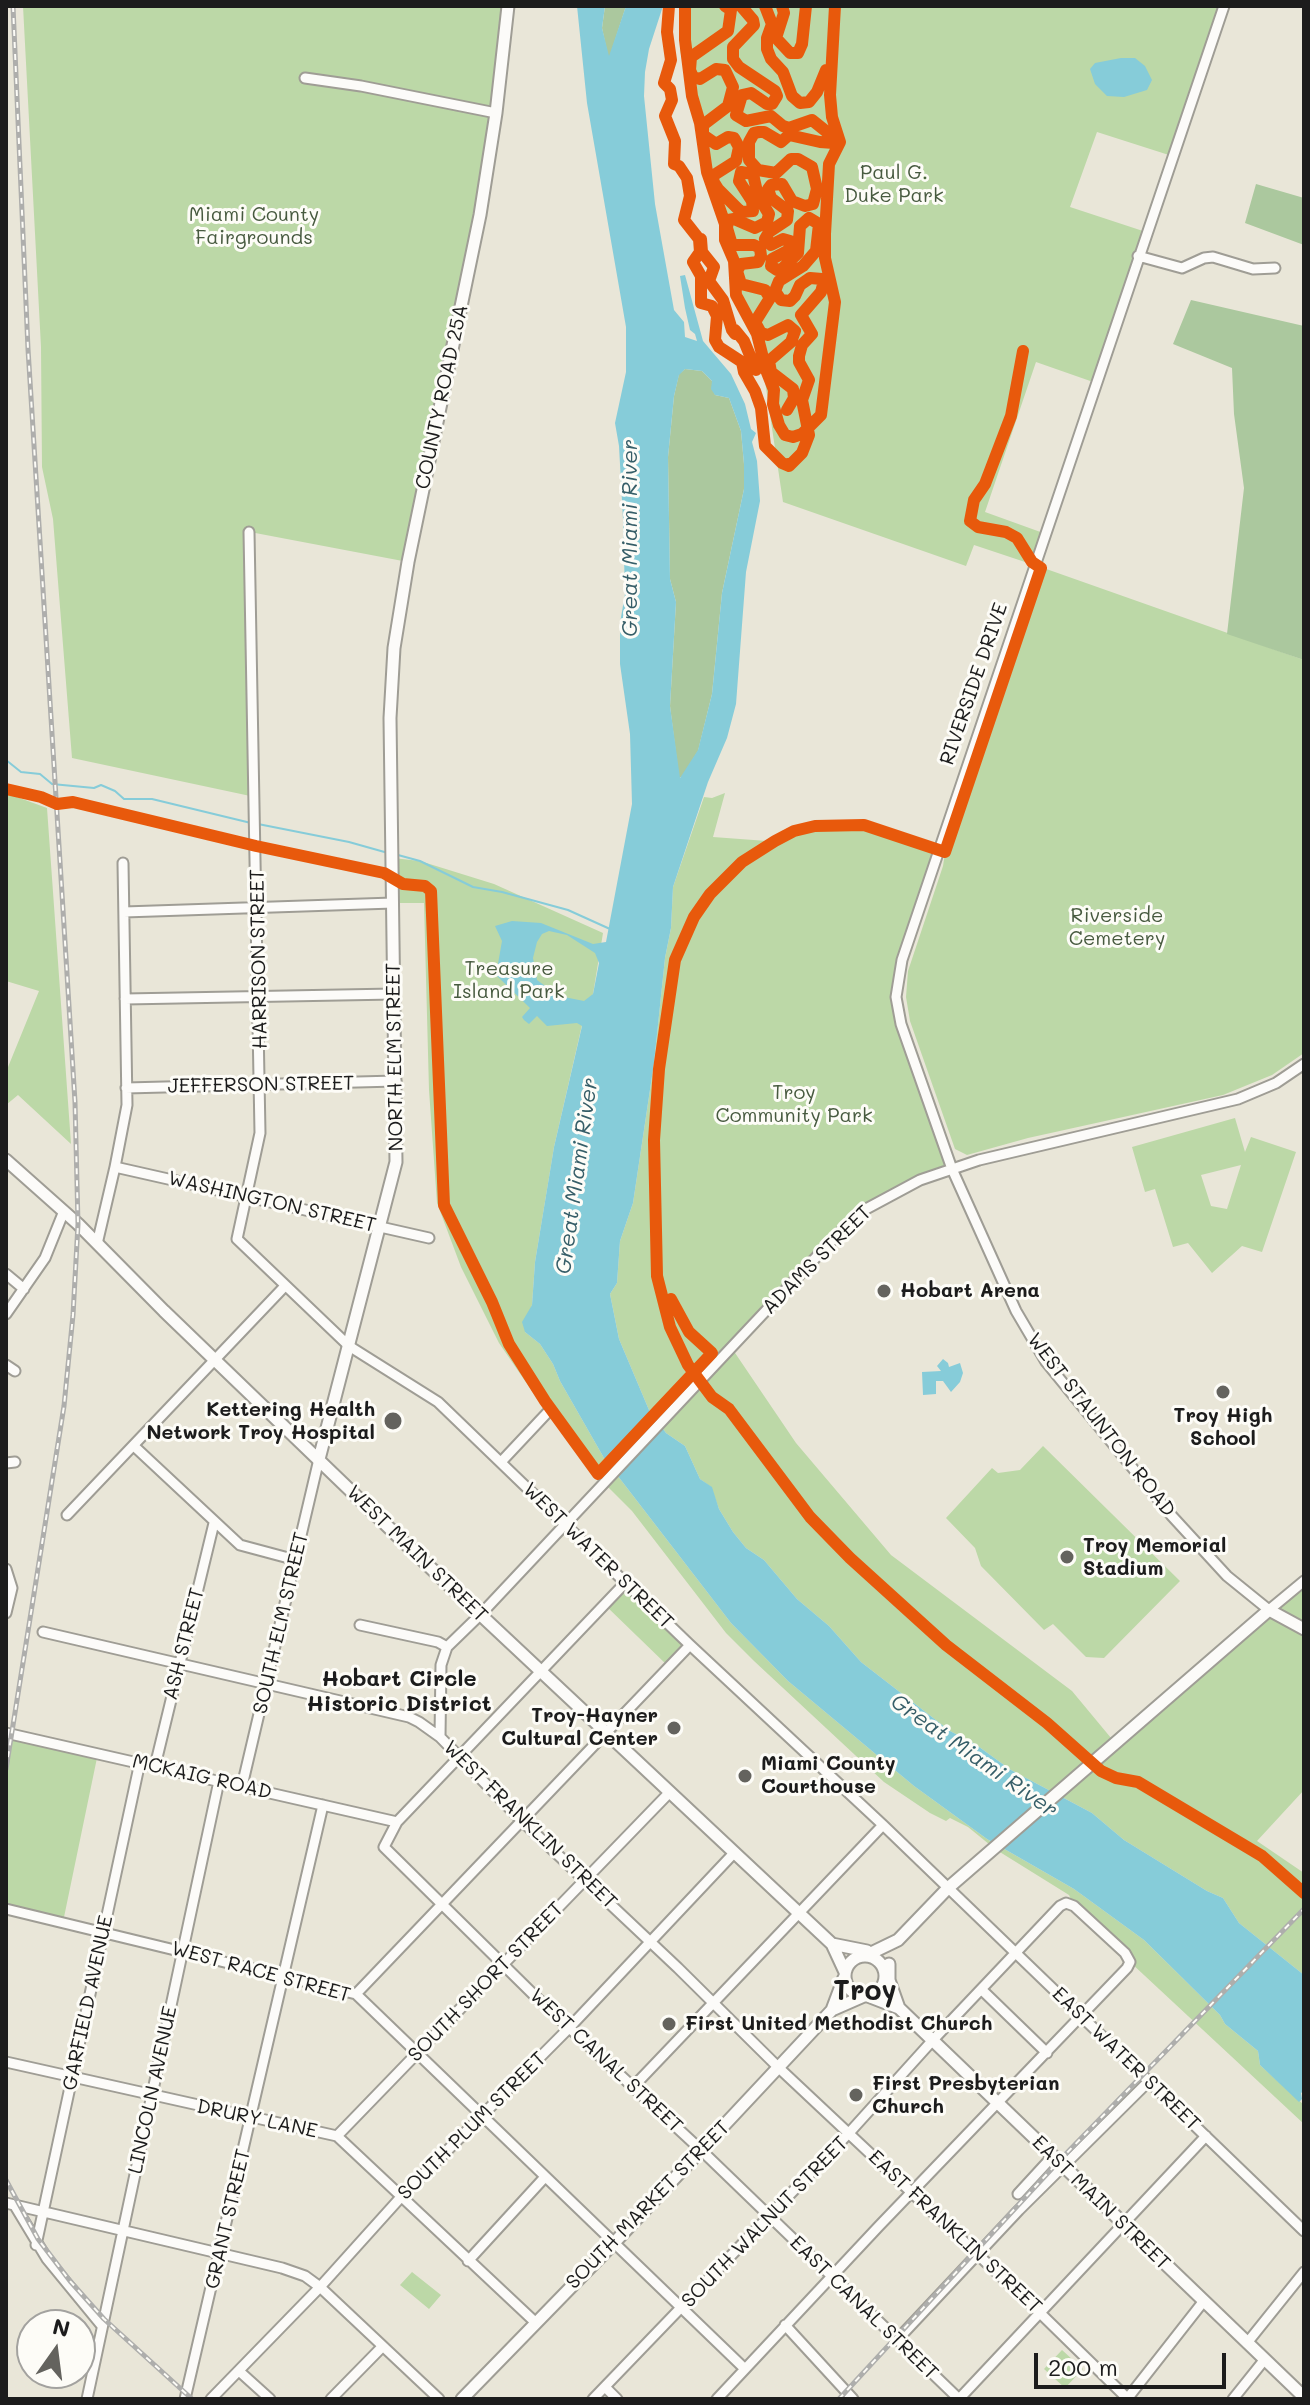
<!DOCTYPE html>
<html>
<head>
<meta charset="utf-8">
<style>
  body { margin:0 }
  #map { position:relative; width:1310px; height:2405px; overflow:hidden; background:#e9e6d8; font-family:Mali,sans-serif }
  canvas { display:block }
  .frame { position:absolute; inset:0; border:8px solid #1c1c1c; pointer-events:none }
  .north { position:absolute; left:16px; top:2309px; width:80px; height:80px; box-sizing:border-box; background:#fdfcf7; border:2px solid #a3a29f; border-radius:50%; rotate:14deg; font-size:22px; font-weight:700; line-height:32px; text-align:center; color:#1c1c1c }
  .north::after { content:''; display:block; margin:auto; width:28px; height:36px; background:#64635e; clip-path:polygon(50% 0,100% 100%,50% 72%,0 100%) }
  .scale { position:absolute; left:1034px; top:2353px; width:192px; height:36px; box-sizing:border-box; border:4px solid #1c1c1c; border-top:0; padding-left:10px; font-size:24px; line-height:28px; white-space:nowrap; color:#1c1c1c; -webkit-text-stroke:6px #fdfcf7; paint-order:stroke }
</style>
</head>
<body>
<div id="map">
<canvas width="1310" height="2405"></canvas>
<div class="frame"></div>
<div class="north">N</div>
<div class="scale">200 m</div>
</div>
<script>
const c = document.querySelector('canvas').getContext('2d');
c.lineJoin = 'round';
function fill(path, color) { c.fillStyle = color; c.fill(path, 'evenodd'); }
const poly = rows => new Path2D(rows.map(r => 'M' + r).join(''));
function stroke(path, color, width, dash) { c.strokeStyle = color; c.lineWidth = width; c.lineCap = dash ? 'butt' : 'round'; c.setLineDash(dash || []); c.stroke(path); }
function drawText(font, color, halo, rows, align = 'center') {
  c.font = font + ' Mali,sans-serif'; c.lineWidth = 6; c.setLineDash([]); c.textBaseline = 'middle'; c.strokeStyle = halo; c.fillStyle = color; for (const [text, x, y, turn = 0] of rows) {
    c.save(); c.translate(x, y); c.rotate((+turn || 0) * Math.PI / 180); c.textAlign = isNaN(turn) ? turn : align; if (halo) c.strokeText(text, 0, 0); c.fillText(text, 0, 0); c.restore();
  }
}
fill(poly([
  [23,6,508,6,496,113,408,562,250,532,255,797,72,758,53,519,42,467,41,347],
  [682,6,1224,6,1172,156,1097,132,1070,207,1146,232,1096,383,1036,362,985,512,1046,534,1035,565,1304,660,1304,1053,1272,1075,1223,1095,1028,1138,967,1155,955,1149,910,1021,906,997,908,971,943,866,945,853,939,851,899,969,896,997,952,1169,873,1204,731,1347,796,1443,891,1555,1072,1691,1116,1744,1304,1581,1304,1790,1257,1841,1304,1873,1304,1975,1239,1923,1223,1898,1207,1891,1124,1840,1092,1813,1011,1770,975,1744,950,1731,861,1662,829,1626,797,1599,764,1560,746,1548,733,1532,719,1509,711,1487,700,1479,685,1446,666,1433,649,1410,619,1339,610,1294,617,1283,620,1241,633,1203,654,1063,665,958,671,928,673,887,704,797,712,798,725,793,713,837,767,841,762,849,806,828,842,824,894,834,939,850,1034,565,974,545,966,566,783,502,762,361,706,172,680,50],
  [6,793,47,808,71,1144,18,1095,6,1105,6,1072,39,991,6,981],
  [393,858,420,861,494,884,603,933,593,994,582,1025,554,1147,535,1262,532,1305,525,1332,540,1344,553,1364,560,1381,604,1458,731,1623,788,1681,914,1786,987,1839,1074,1889,1144,1940,1220,2015,1225,2024,1258,2051,1260,2065,1304,2105,1304,2124,1130,1962,1074,1906,1069,1895,995,1849,968,1827,950,1818,946,1821,930,1813,884,1782,754,1661,726,1633,632,1511,591,1470,547,1413,499,1343,461,1267,437,1203,429,1090,424,903,393,903],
  [1235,1118,1245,1152,1251,1137,1296,1152,1262,1252,1242,1246,1212,1273,1188,1243,1173,1247,1155,1189,1145,1192,1132,1147],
  [1241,1165,1227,1209,1211,1206,1201,1175],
  [1043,1446,1180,1581,1104,1658,1086,1657,1053,1624,1044,1630,981,1566,975,1548,946,1518,992,1468,998,1473,1020,1470],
  [626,1582,690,1645,669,1667,605,1605],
  [6,1733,98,1753,63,1922,6,1909],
  [412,2272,441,2295,429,2309,400,2285],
  [1062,2350,1083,2369,1065,2388,1044,2369]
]), '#bcd8a7');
fill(poly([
  [605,6,626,6,610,56,608,56,602,28],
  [1256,184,1304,198,1304,245,1245,223],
  [1191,300,1304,326,1304,660,1227,634,1244,488,1234,414,1232,368,1173,344],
  [685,369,702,371,712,381,715,395,729,398,741,431,744,464,744,489,722,593,712,694,698,751,683,776,679,778,670,706,676,602,670,579,668,457,674,396,679,374]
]), '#abc89e');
fill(poly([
  [577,6,605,6,602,28,609,56,626,6,663,6,649,49,645,72,644,96,655,204,674,310,684,322,685,337,697,341,695,334,690,330,685,308,680,276,685,275,703,341,731,374,745,404,751,429,756,433,752,442,757,461,760,501,746,572,736,704,727,738,708,782,673,887,671,928,665,958,654,1063,633,1203,620,1241,617,1283,610,1294,619,1339,649,1410,666,1433,685,1446,700,1479,712,1487,719,1509,733,1532,746,1548,764,1560,797,1599,829,1626,861,1662,950,1731,975,1744,1011,1770,1092,1813,1124,1840,1207,1891,1223,1898,1239,1923,1304,1975,1304,2091,1301,2093,1302,2099,1299,2102,1260,2065,1258,2051,1225,2024,1220,2015,1144,1940,1074,1889,987,1839,914,1786,788,1681,731,1623,604,1458,560,1381,553,1364,540,1344,525,1332,522,1322,532,1305,535,1262,554,1147,582,1026,577,1023,547,1026,537,1016,529,1024,524,1020,522,1017,530,1008,496,975,502,941,495,926,512,921,541,923,593,944,606,942,632,804,630,734,620,664,620,623,625,594,623,519,619,446,615,423,626,372,626,327,587,103],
  [685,369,702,371,712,381,711,389,715,395,729,398,741,431,744,464,744,489,722,593,712,694,698,750,680,778,670,706,676,602,670,579,668,457,674,396,679,375],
  [549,931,567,935,595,953,599,963,593,994,584,1001,559,996,537,980,533,958,537,942,542,934],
  [1121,58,1135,58,1145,66,1152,80,1147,90,1124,97,1107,96,1095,84,1090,69,1095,63],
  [943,1359,948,1363,949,1367,960,1363,963,1373,960,1382,951,1392,943,1381,936,1381,936,1394,923,1395,922,1372,941,1371,937,1366]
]), '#86ccd9');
stroke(poly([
  [6,760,21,772,40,774,52,784,94,788,101,785,115,791,124,799,152,799,251,823],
  [258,824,349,842,388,853],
  [398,855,420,861,473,887,502,892,568,910,610,929]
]), '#86ccd9', 2);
const minor = poly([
  [1224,6,902,960,896,997,901,1024,952,1169,1016,1311,1046,1362,1171,1515,1227,1576,1269,1610,1304,1581],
  [305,78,361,86,496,113],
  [1138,256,1182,268,1204,258,1213,257,1253,269,1275,268],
  [249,532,260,1133,237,1239,349,1346,438,1402,690,1645,883,1825,1304,2231],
  [124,912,393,903],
  [125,999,394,994],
  [126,1088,396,1081],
  [115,1167,429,1238],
  [97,1244,115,1167,127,1105,123,863],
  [6,1274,24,1289],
  [6,1314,45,1258,64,1211],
  [6,1365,15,1371],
  [135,1447,240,1545,296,1560],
  [501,1462,547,1413],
  [6,1463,15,1462],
  [67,1515,285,1286],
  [6,1569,12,1588,6,1613],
  [626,1582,397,1822,384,1847,535,1996,701,2150,959,2399],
  [360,1625,438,1642,447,1647],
  [43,1632,409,1717,419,1722,440,1737,522,1821,678,1968,779,2068,1039,2312,1128,2399],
  [6,1733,397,1822],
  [440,1737,441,1665,447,1647,481,1614,837,1235,866,1209,920,1180,979,1160,1238,1099,1276,1083,1304,1064],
  [155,1766,214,1523],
  [242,1786,319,1459],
  [6,1909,356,1994,745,2369],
  [982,1990,1047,2053],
  [356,1994,690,1645],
  [6,2062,337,2136,535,2322],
  [633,2087,883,1825],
  [337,2136,669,1793],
  [1018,2194,1052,2157],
  [6,2203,282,2268,305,2276,320,2287,439,2399],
  [15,2206,47,2259,102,2326],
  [36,2245,140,1762],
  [468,2261,545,2177],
  [785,2325,853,2399],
  [898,2339,1019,2210,1149,2081],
  [1247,2343,1304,2272],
  [239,2371,270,2399],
  [605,2387,617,2399],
  [87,2399,219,1781],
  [185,2399,323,1805],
  [211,2399,320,2287,401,2197,570,2027,734,1853],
  [331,2399,382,2347],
  [593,2399,849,2133,932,2041,1060,1906,1066,1903,1074,1906,1125,1953,1130,1962,1127,1968,879,2226,717,2399],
  [959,2399,1206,2136],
  [1127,2399,1203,2302],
  [1233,2399,1265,2359]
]);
const major = poly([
  [6,1160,78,1224,164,1311,436,1573,832,1944,845,1972],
  [319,1459,396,1162,390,718,394,648,408,562,480,215,496,113,508,6],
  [832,1944,867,1951],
  [867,1955,898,1940,948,1888,1269,1610,1304,1629],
  '845 1976a20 20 0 1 1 40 0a20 20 0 1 1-40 0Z',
  [889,1964,889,1980,899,2008,1304,2397],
  [868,1996,899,2008],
  [832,2010,844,1978],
  [462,2399,613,2244,832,2010,864,1996]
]);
stroke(minor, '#9f9d95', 13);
stroke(major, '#9f9d95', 15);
stroke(minor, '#fcfbf9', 9);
stroke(major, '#fcfbf9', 11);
const rail = poly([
  [6,1769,64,1406,73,1315,78,1224,75,1102,28,349,13,6],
  [6,2180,38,2239,70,2281,104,2319,192,2399],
  [839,2399,1058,2162,1304,1909]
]);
stroke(rail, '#aeaeac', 5);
stroke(rail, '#fdfcf7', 2, [6]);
stroke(poly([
  [669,6,667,32,671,60,664,83,670,89,672,100,665,116,675,141,674,164,679,166,687,178,690,196,684,220,699,239,700,252,693,262,701,276,701,303,712,306,717,316,715,340,719,347,742,362,744,372,755,391,761,408,765,446,782,463,789,466,788,464],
  [685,6,685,40,692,96,700,123,707,172,725,224,725,240,734,261,736,295,757,334,766,370,774,390,773,404,779,425,785,435,793,437,802,434,821,415,835,302,825,258,825,234,829,164,840,142,832,117,830,95,835,6],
  [725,6,731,10,728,31,691,57,690,70,693,77,700,79,716,69,725,70,733,87,728,106,703,125,703,135,716,144,728,137,734,138,739,147,736,161,714,175,713,181,718,189,741,212,753,211,752,201,739,181,741,172,753,174,758,196,769,214,767,222,755,228,734,219,728,220,727,228,732,245,754,245,760,248,761,256,758,262,741,264,737,271,741,284,765,290,770,298,755,322,761,333,768,335,788,325,795,331,791,342,769,361,771,372,793,389,794,398,787,410],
  [741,6,753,20,754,25,733,47,733,59,739,67,775,91,777,96,772,104,767,104,751,93,742,95,736,115,746,121,771,116,783,126,789,128,812,120,837,140,834,143,820,142,789,135,781,142,764,132,759,132,754,133,749,142,749,160,758,170,776,173,791,159,798,159,812,167,817,189,813,204,805,206,792,201,782,184,771,185,768,189,771,198,788,211,787,220,769,232,765,239,771,245,783,239,790,241,789,250,772,259,771,266,777,270,782,269,798,253,800,226,809,218,819,224,816,251,803,266,779,281,775,291,781,300,790,301,795,296,800,285,810,278,822,279,824,281,821,292,801,315,812,334,802,345,799,356,799,362,809,380,802,400,809,435,802,453,789,466],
  [765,6,772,24,767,38,767,49,771,59,783,72,792,96,800,103,809,102,817,92,826,70],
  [782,6,784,13,776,38,790,53,798,53,802,44,806,6],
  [701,239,702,252,714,267,709,281,723,300,732,330,735,334,735,330,744,341,756,370],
  [1023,351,1011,416,985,484,974,500,970,521,978,527,1006,532,1017,538,1032,562,1041,568,945,852,864,825,815,826,794,831,775,841,742,862,710,894,694,917,675,960,659,1069,654,1140,657,1276,670,1327,688,1365,712,1397,729,1409,810,1517,850,1558,946,1645,1047,1723,1101,1771,1116,1778,1138,1782,1262,1856,1304,1893],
  [6,789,41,797,57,804,73,802,256,846,384,873,403,884,425,886,431,891,444,1205,492,1302,509,1344,545,1401,598,1474,712,1353,689,1332,671,1299]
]), '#e8590c', 12);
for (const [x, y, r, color] of [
  [884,1291,8,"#64635e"],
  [1223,1392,8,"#64635e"],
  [393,1421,10,"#64635e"],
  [1067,1557,8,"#64635e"],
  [674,1728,8,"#64635e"],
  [745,1776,8,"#64635e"],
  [669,2024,8,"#64635e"],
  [856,2095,8,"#64635e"]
]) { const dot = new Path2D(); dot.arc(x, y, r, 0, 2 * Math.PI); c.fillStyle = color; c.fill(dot); stroke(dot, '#fdfcf7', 3); }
drawText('20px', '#475a3f', '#fdfcf7', [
  ["Paul G.",894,173],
  ["Duke Park",894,196],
  ["Miami County",254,215],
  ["Fairgrounds",254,238],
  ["Riverside",1117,916],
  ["Cemetery",1117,939],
  ["Treasure",509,969],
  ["Island Park",509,992],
  ["Troy",794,1093],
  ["Community Park",794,1116]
]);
drawText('20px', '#1c1c1c', '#fdfcf7', [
  ["COUNTY ROAD 25A",442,397,-78],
  ["RIVERSIDE DRIVE",974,684,-71],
  ["HARRISON STREET",259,959,-91],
  ["NORTH ELM STREET",395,1057,-91],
  ["JEFFERSON STREET",261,1085,-1],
  ["WASHINGTON STREET",272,1202,13],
  ["ADAMS STREET",817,1260,-45],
  ["WEST STAUNTON ROAD",1101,1425,52],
  ["WEST MAIN STREET",417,1554,44],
  ["WEST WATER STREET",598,1556,44],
  ["SOUTH ELM STREET",281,1623,-77],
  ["ASH STREET",184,1644,-76],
  ["MCKAIG ROAD",202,1777,13],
  ["WEST FRANKLIN STREET",530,1825,44],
  ["WEST RACE STREET",261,1972,15],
  ["SOUTH SHORT STREET",486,1982,-46],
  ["GARFIELD AVENUE",88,2003,-78],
  ["EAST WATER STREET",1126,2059,44],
  ["WEST CANAL STREET",606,2061,43],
  ["LINCOLN AVENUE",153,2090,-78],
  ["DRURY LANE",257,2119,12],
  ["SOUTH PLUM STREET",472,2126,-45],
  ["EAST MAIN STREET",1101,2203,44],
  ["SOUTH MARKET STREET",648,2205,-46],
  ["GRANT STREET",228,2219,-77],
  ["SOUTH WALNUT STREET",765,2222,-46],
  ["EAST FRANKLIN STREET",955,2232,43],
  ["EAST CANAL STREET",864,2308,44]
]);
drawText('bold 20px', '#1c1c1c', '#fdfcf7', [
  ["Hobart Arena",900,1291],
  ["Kettering Health",375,1410,"right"],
  ["Network Troy Hospital",375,1433,"right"],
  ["Troy High",1223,1416,"center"],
  ["School",1223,1439,"center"],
  ["Troy Memorial",1083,1546],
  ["Stadium",1083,1569],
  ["Troy-Hayner",658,1716,"right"],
  ["Cultural Center",658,1739,"right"],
  ["Miami County",761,1764],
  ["Courthouse",761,1787],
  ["First United Methodist Church",685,2024],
  ["First Presbyterian",872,2084],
  ["Church",872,2107]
], 'left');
drawText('italic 22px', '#365e68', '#fdfcf7', [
  ["Great Miami River",630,538,-90],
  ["Great Miami River",577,1176,-82],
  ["Great Miami River",974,1756,35]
]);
drawText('bold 22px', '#1c1c1c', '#fdfcf7', [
  ["Hobart Circle",399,1679],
  ["Historic District",399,1704]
]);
drawText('bold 28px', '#1c1c1c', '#fdfcf7', [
  ["Troy",865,1991]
]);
</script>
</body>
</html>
